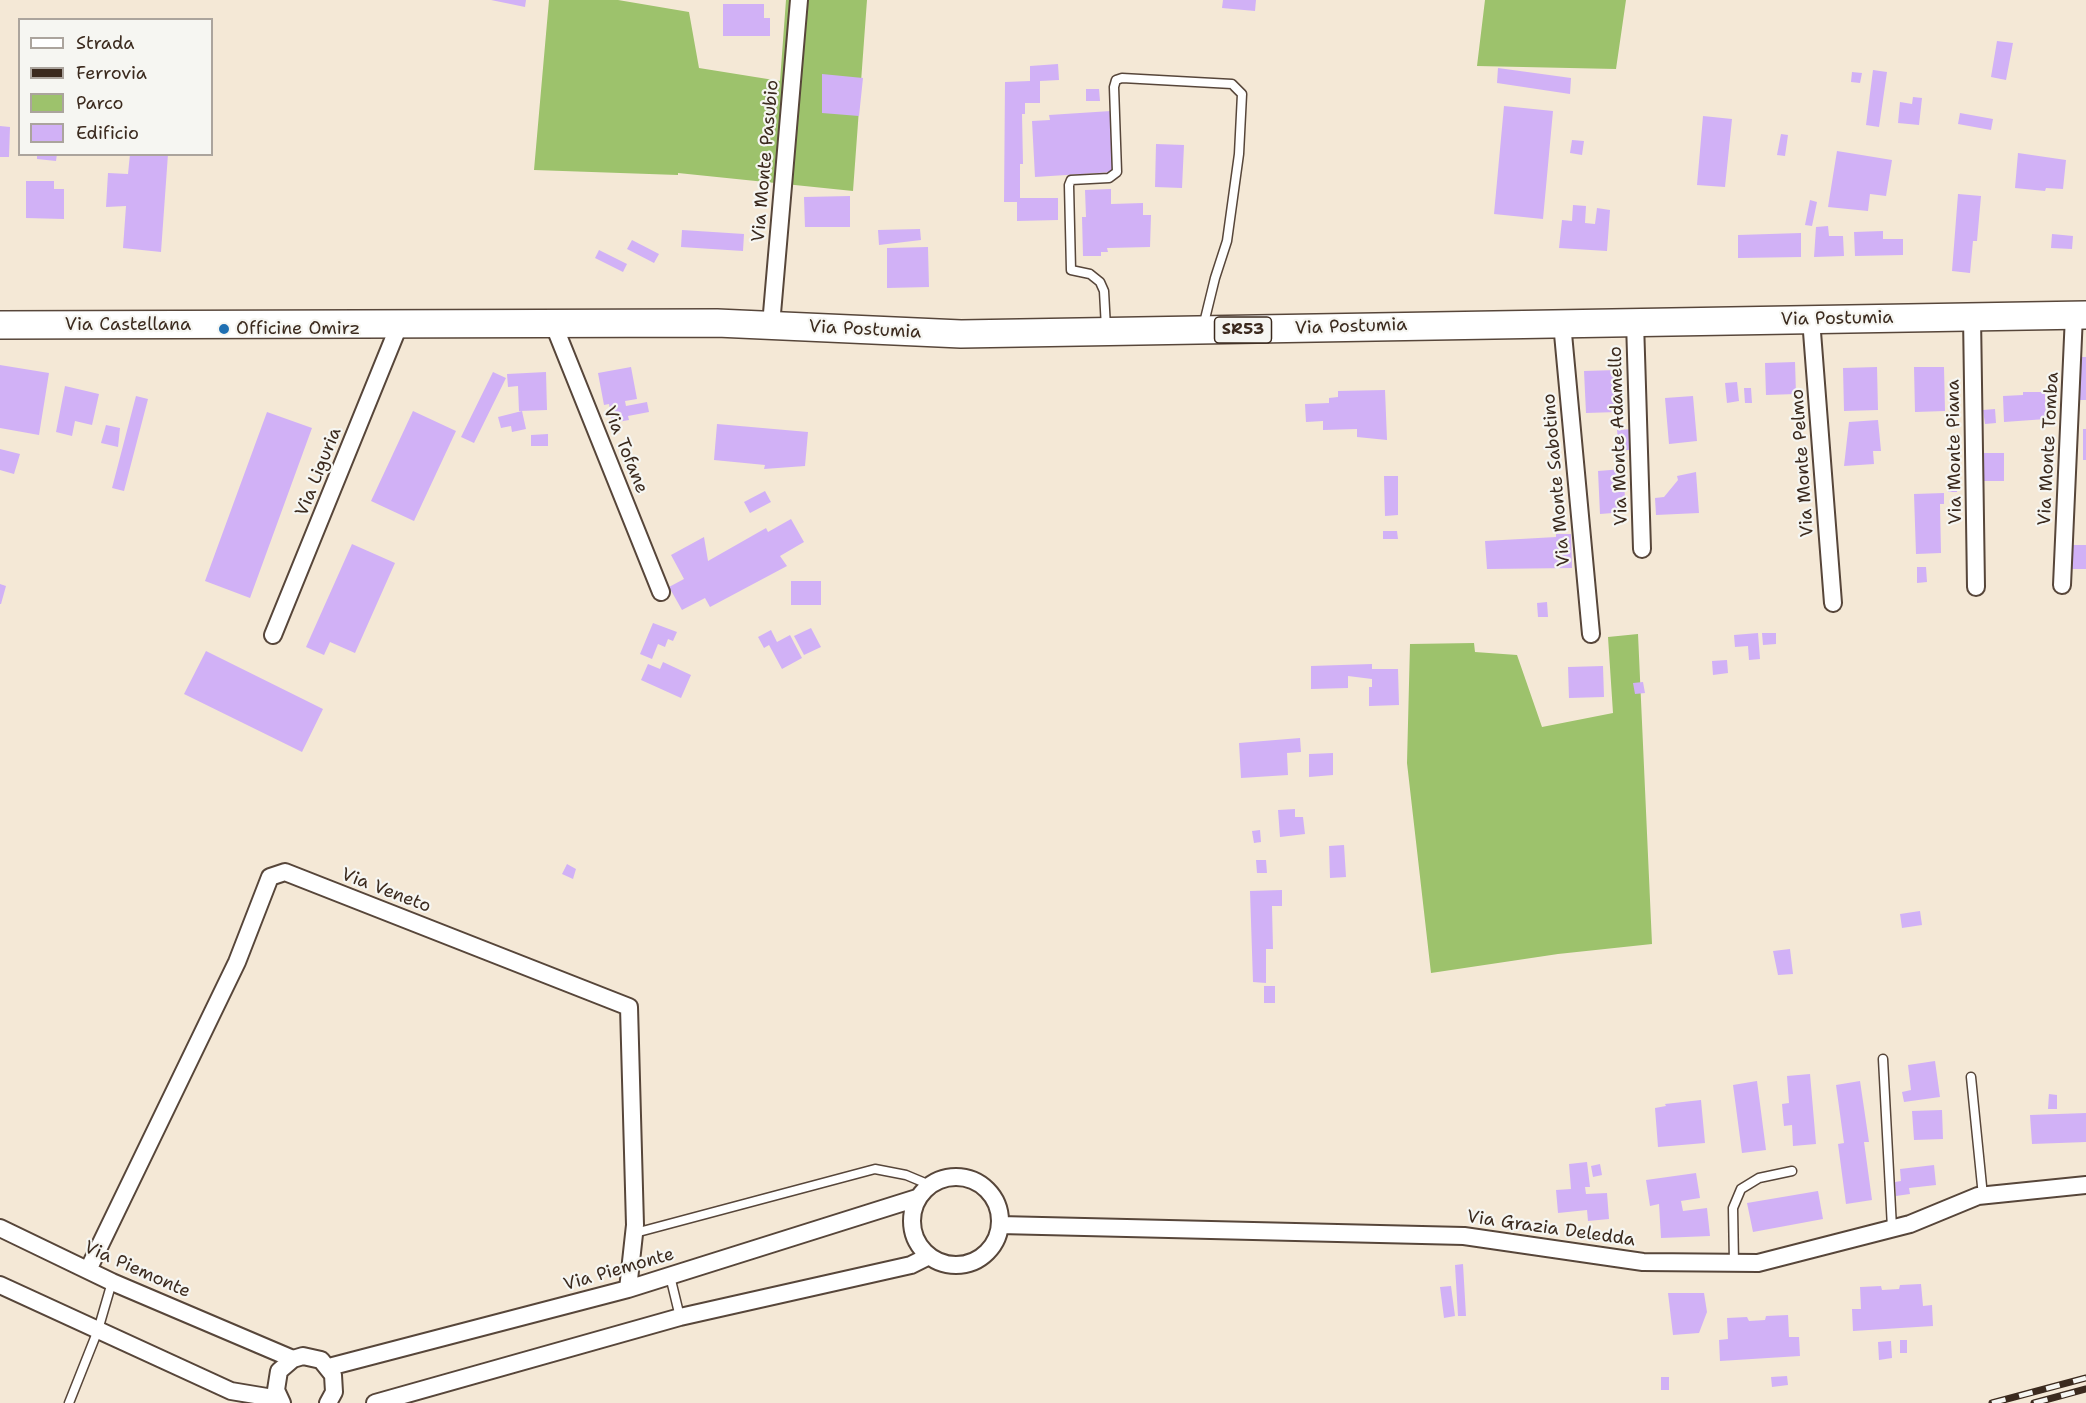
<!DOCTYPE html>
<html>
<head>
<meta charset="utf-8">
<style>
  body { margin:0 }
  #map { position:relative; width:2086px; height:1403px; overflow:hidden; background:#f4e8d6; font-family:"Shantell Sans",sans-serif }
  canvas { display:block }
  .legend { position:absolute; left:18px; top:18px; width:195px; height:138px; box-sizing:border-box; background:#f6f6f2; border:2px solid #aba49d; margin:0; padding:8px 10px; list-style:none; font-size:18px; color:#3b2a1e }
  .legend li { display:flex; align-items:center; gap:12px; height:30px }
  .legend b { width:30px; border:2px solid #aba49d }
</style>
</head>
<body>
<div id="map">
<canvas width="2086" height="1403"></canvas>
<ul class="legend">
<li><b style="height:8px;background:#fff"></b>Strada</li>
<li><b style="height:8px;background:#3b2a1e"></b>Ferrovia</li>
<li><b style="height:16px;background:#9dc26c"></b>Parco</li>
<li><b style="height:16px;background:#d1b1f6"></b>Edificio</li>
</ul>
</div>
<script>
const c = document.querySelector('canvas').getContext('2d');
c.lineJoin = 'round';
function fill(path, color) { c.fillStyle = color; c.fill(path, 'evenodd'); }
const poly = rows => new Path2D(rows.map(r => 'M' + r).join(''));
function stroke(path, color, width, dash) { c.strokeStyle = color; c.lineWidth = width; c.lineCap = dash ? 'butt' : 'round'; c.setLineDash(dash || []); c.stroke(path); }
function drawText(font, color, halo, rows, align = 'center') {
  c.font = font + ' "Shantell Sans",sans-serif'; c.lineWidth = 4.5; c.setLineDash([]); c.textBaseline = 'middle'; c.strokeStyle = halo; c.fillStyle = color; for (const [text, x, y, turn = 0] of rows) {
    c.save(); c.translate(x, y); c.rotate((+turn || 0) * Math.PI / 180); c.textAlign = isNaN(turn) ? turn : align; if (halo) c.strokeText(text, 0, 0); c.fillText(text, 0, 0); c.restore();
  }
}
fill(poly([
  [549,0,618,0,689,12,699,68,780,81,786,0,867,0,853,191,678,173,678,175,534,170],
  [1485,0,1626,0,1616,69,1477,66],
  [1638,634,1652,944,1558,954,1431,973,1407,763,1410,644,1474,643,1475,652,1517,655,1542,727,1613,713,1608,637]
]), '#9dc26c');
fill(poly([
  [491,0,526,0,525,7],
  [1223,0,1256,0,1255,11,1222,8],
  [723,4,764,4,764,18,770,18,770,36,723,36],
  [1997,41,2013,43,2006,80,1991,77],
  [1058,64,1059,80,1040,81,1040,103,1025,103,1025,114,1022,114,1023,164,1020,164,1020,198,1058,198,1058,220,1017,221,1017,202,1004,202,1005,82,1030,81,1030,66],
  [1498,68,1571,78,1570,94,1497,83],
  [1873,70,1887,72,1879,127,1866,125],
  [1852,72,1862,73,1860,83,1851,82],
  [822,74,863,78,859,116,822,113],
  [1086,89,1099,89,1100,101,1086,101],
  [1913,97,1922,98,1919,125,1898,123,1900,102,1912,104],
  [1504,106,1553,111,1543,219,1494,214],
  [1111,111,1113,172,1035,177,1032,121,1050,120,1049,115],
  [1960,113,1993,119,1991,130,1958,124],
  [1703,116,1732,119,1725,187,1697,185],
  [0,126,10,127,9,157,0,157],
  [1781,134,1788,135,1785,156,1777,155],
  [1572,140,1584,141,1582,155,1570,153],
  [1156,144,1184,145,1182,188,1155,187],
  [1837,151,1892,160,1886,196,1870,194,1868,211,1828,207],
  [2018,153,2066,160,2063,189,2046,188,2045,191,2015,188],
  [37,154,57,154,56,161,37,159],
  [130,154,168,154,161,252,123,248,126,206,106,207,108,173,128,174],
  [26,181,54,181,54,189,64,189,64,219,26,218],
  [1111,189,1111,204,1143,203,1143,215,1151,215,1150,247,1107,248,1108,252,1101,252,1101,256,1083,256,1082,217,1086,217,1085,190],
  [1958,194,1981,196,1977,241,1973,241,1970,273,1952,271],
  [850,196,850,227,805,227,804,197],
  [1810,200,1817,202,1812,226,1805,225],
  [1573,205,1586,206,1585,223,1595,224,1597,208,1610,210,1607,251,1559,248,1562,220,1572,221],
  [1828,226,1829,236,1843,236,1844,256,1814,257,1816,227],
  [920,229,921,240,879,245,878,230],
  [682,230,744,234,743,251,681,247],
  [1883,231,1883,239,1903,239,1903,255,1855,256,1854,232],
  [1801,233,1801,257,1738,258,1738,235],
  [2052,234,2073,236,2072,249,2051,248],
  [632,240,659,254,654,263,627,249],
  [928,247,929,287,887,288,887,248],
  [599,250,627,264,623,272,595,258],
  [2073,357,2086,357,2086,400,2074,400],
  [1795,362,1796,394,1766,395,1765,363],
  [0,365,49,373,39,435,0,428],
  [631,367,637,399,625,401,626,406,647,402,649,412,628,416,629,420,612,423,609,404,604,405,598,373],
  [1877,367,1878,410,1844,411,1843,368],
  [1914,367,1944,367,1945,411,1915,412],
  [1617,370,1618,412,1586,413,1584,371],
  [493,372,506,378,474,443,461,437],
  [546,372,547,410,519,411,518,386,508,387,507,374],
  [1737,382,1739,401,1727,403,1725,383],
  [65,386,99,394,92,425,75,421,72,436,56,432],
  [1744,388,1751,388,1752,403,1745,403],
  [1385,390,1387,440,1357,437,1357,429,1323,430,1323,421,1306,422,1305,404,1329,403,1329,398,1338,397,1338,391],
  [2023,392,2045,392,2046,419,2004,422,2003,396,2023,395],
  [136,396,148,399,124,491,112,488],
  [1693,396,1697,441,1669,444,1665,398],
  [1995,409,1996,423,1985,424,1983,410],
  [413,411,456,431,414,521,371,501],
  [522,411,526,429,512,432,511,426,501,428,498,417],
  [267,412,312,428,250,598,205,581],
  [1878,420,1881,451,1873,451,1874,464,1844,466,1849,422],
  [717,424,808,432,805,466,764,469,765,465,714,460],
  [106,425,120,428,118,447,101,443],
  [1634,429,1636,449,1619,451,1617,430],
  [2083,429,2086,429,2086,460,2083,460],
  [548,434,548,446,531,446,531,435],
  [0,449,20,454,14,474,0,470],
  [1982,453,2004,453,2004,481,1982,481],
  [1623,469,1626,512,1600,514,1598,471],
  [1696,472,1699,513,1656,515,1655,498,1664,497,1678,480,1677,476],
  [1384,476,1398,476,1398,515,1385,516],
  [1948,479,1957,479,1957,492,1948,492],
  [765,491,771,502,750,513,744,502],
  [1944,493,1944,504,1940,504,1941,553,1916,554,1914,494],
  [791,519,804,542,780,556,787,566,710,607,705,598,682,610,669,587,684,579,671,555,704,537,708,561,766,528,768,532],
  [1383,531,1397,531,1398,539,1383,539],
  [1556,534,1571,534,1572,568,1487,569,1485,541,1556,537],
  [352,544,395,563,355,653,330,642,324,655,306,647],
  [2067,545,2086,545,2086,569,2067,569],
  [1917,567,1926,567,1927,582,1917,583],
  [791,581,821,581,821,605,791,605],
  [0,584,6,586,1,604,0,604],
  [1547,602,1548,617,1538,617,1537,603],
  [653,623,677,632,673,641,668,639,665,647,658,644,652,659,640,654],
  [811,628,821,647,804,655,794,636],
  [771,630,777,642,790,635,802,658,782,669,769,645,764,648,758,637],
  [1758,633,1760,659,1749,660,1748,646,1735,647,1734,635],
  [1762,633,1776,633,1776,644,1763,645],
  [206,651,323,709,302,752,184,694],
  [1727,660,1728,673,1713,675,1712,661],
  [663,662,691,675,681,698,641,680,648,664,660,669],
  [1372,664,1372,669,1398,669,1399,705,1369,706,1369,687,1372,687,1372,679,1348,676,1348,688,1311,689,1311,666],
  [1603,666,1604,697,1569,698,1568,667],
  [1643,682,1645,693,1635,694,1633,683],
  [1300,738,1301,752,1287,753,1288,775,1241,778,1239,743],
  [1333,753,1333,775,1309,777,1309,754],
  [1295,809,1295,817,1303,817,1305,834,1280,837,1278,810],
  [1260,830,1261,842,1254,843,1252,831],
  [1344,845,1346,877,1330,878,1329,846],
  [1256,860,1266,860,1267,873,1257,873],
  [567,864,576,869,573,879,562,874],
  [1282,890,1282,906,1272,906,1273,949,1266,949,1266,983,1253,982,1250,891],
  [1920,911,1922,925,1902,928,1900,914],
  [1790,949,1793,974,1778,975,1773,951],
  [1264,986,1275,986,1275,1003,1264,1003],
  [1935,1061,1940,1097,1904,1102,1902,1092,1911,1090,1908,1065],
  [1810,1074,1816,1144,1793,1146,1792,1125,1784,1126,1782,1104,1789,1103,1787,1076],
  [1757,1081,1766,1150,1742,1153,1733,1085],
  [1860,1081,1869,1142,1864,1142,1872,1200,1846,1204,1838,1144,1844,1143,1836,1085],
  [2049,1094,2057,1095,2057,1109,2048,1109],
  [1701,1100,1705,1143,1658,1147,1655,1108,1666,1106,1665,1104],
  [1942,1110,1943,1139,1914,1140,1912,1111],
  [2086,1113,2086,1142,2032,1144,2030,1115],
  [1587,1162,1590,1187,1585,1187,1586,1194,1607,1193,1609,1219,1588,1221,1587,1210,1558,1213,1556,1190,1571,1189,1569,1164],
  [1600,1164,1602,1175,1593,1177,1591,1166],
  [1934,1165,1936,1185,1909,1188,1910,1194,1896,1196,1895,1182,1901,1181,1900,1169],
  [1696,1173,1700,1198,1681,1201,1683,1211,1707,1208,1710,1236,1661,1238,1659,1204,1650,1206,1646,1180],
  [1818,1191,1823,1219,1753,1232,1747,1203],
  [1463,1264,1466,1316,1458,1316,1455,1265],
  [1921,1284,1923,1306,1932,1305,1933,1326,1853,1331,1852,1309,1861,1309,1860,1287,1881,1286,1882,1290,1899,1289,1900,1285],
  [1451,1286,1455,1316,1444,1318,1440,1287],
  [1668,1293,1704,1293,1707,1312,1699,1333,1673,1335],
  [1788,1315,1789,1337,1799,1337,1800,1356,1720,1361,1719,1340,1728,1339,1727,1318,1747,1317,1749,1321,1765,1320,1766,1316],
  [1900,1340,1907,1340,1907,1353,1900,1353],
  [1891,1341,1892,1358,1879,1360,1878,1342],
  [1787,1376,1788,1385,1772,1387,1771,1377],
  [1661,1377,1669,1377,1669,1390,1661,1390]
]), '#d1b1f6');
const lane = poly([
  [1106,328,1104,291,1100,282,1090,274,1071,270,1069,185,1071,180,1109,178,1117,172,1114,87,1116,80,1122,78,1232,84,1242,94,1239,154,1227,241,1215,278,1203,327],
  [1883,1059,1892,1228],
  [1971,1077,1983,1196],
  [635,1233,875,1169,906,1175,930,1185],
  [1734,1263,1733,1208,1741,1189,1759,1178,1792,1171],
  [670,1276,680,1317],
  [69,1403,98,1330,112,1282]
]);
const street = poly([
  [1972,316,1976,587],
  [1811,319,1833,603],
  [1635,322,1642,549],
  [553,323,661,592],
  [1562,323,1591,634],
  [771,325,799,0],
  [2062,585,2074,315],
  [273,635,400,323],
  '912 1221a44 44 0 1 1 88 0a44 44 0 1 1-88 0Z',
  [1000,1225,1464,1236,1643,1262,1758,1263,1910,1224,1978,1196,2086,1185],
  [0,1228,112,1282,293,1359],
  [88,1270,237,962,270,877,285,872,629,1007,635,1225,628,1289],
  [0,1285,231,1391,279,1399],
  [329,1367,628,1289,917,1198],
  [282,1403,276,1390,279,1371,293,1359,303,1356,321,1360,333,1375,334,1392,328,1403],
  [375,1403,680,1317,911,1265,929,1256]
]);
const primary = poly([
  [0,325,717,323,961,334,2086,315]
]);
stroke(lane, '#57463a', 11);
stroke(street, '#57463a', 20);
stroke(primary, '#57463a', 30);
stroke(lane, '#fff', 8);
stroke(street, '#fff', 16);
stroke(primary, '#fff', 27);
const rail = poly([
  [1992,1403,2086,1378],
  [2034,1403,2086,1389]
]);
stroke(rail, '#3b2a1e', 7);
stroke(rail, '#f6f6f2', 4.5, [14]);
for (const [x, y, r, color] of [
  [224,329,6,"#1f6fb2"]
]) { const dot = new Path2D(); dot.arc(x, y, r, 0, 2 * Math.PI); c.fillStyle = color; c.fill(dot); stroke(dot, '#f6f6f2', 2); }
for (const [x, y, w] of [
  [1243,330,57]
]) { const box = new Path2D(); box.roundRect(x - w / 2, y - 13, w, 26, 4.5); c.fillStyle = '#f6f6f2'; c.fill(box); stroke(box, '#3b2a1e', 1.5); }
drawText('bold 16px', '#3b2a1e', null, [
  ["SR53",1243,330]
]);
drawText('18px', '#3b2a1e', '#f6f6f2', [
  ["Via Monte Pasubio",766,161,-85],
  ["Via Postumia",1837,319,-1],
  ["Via Castellana",128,325],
  ["Via Postumia",1351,327,-2],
  ["Via Postumia",865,330,3],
  ["Via Monte Adamello",1619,436,-92],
  ["Via Monte Tomba",2049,449,-87],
  ["Via Tofane",625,450,68],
  ["Via Monte Piana",1955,452,-91],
  ["Via Monte Pelmo",1803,463,-94],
  ["Via Liguria",319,472,-68],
  ["Via Monte Sabotino",1557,480,-95],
  ["Via Veneto",386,891,21],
  ["Via Grazia Deledda",1551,1229,8],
  ["Via Piemonte",137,1270,24],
  ["Via Piemonte",619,1270,-16]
]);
drawText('18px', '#3b2a1e', '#f6f6f2', [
  ["Officine Omirz",236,329]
], 'left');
</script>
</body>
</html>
